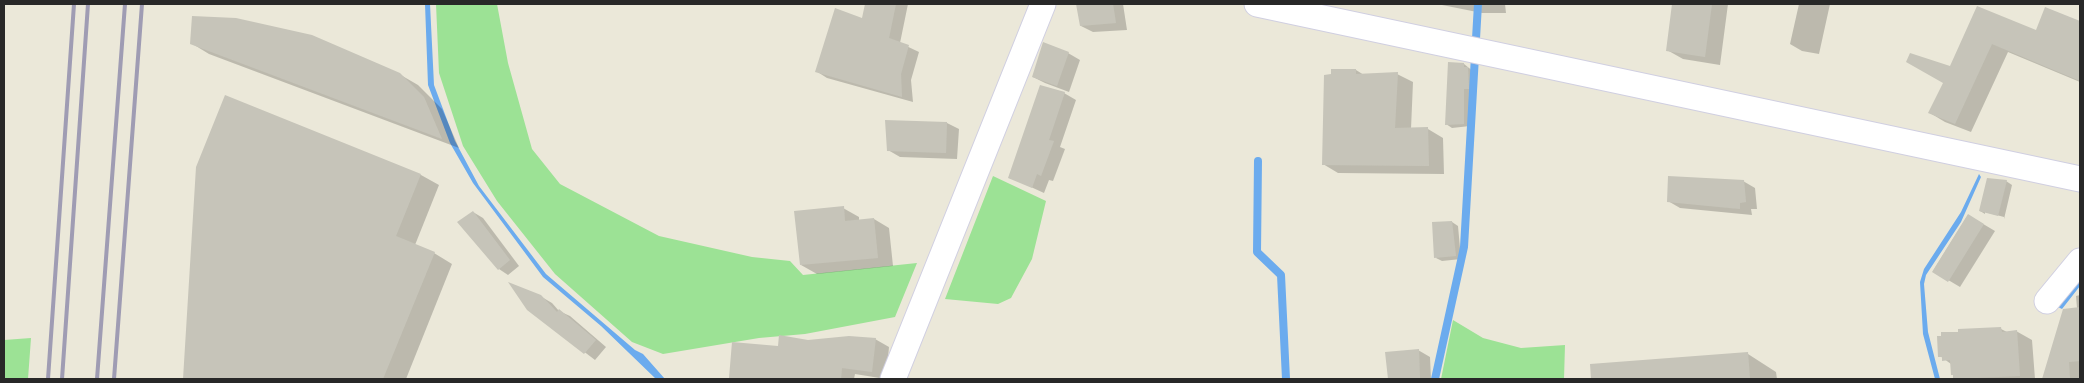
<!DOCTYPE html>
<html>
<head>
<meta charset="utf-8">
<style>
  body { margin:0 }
  #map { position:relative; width:2084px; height:383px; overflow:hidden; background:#ebe8d9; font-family:"Roboto Condensed",sans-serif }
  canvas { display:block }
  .frame { position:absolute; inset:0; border:5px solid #282828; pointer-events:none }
</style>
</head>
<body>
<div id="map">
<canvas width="2084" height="383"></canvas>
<div class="frame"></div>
</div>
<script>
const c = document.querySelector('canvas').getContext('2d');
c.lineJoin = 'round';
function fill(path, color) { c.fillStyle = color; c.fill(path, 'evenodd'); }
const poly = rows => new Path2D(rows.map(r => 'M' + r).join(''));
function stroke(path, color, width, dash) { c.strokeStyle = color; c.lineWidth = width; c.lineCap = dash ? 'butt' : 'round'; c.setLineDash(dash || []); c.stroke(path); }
fill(poly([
  [436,4,497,4,508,63,532,149,560,184,659,236,752,257,790,261,803,275,917,263,895,317,805,334,759,338,663,354,632,342,555,274,497,201,463,146,439,73],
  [993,176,1046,201,1032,259,1011,298,998,304,945,299],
  [1453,320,1483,338,1521,348,1565,345,1564,379,1441,379],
  [31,338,28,379,4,379,4,340]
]), '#9ce295');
fill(poly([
  [425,4,430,4,434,85,455,141,479,186,546,274,635,350,643,354,665,379,656,379,601,326,543,277,473,183,450,143,428,85],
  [1979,174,1981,177,1961,222,1926,275,1924,284,1928,332,1940,379,1935,379,1923,334,1920,282,1924,269,1961,212],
  [2080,280,2080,286,2062,309,2058,307]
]), '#6babee');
fill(poly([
  [867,4,908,4,900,43,919,52,911,80,913,102,827,78,816,71,863,20],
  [1077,4,1123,4,1127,30,1093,32,1081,26],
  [1437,4,1505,4,1506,13,1482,13],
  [1673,4,1728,4,1720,65,1683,59,1667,50],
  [1799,4,1830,4,1819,54,1802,51,1790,44],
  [1978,7,2037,32,2046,8,2080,22,2080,82,2008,52,1971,132,1945,122,1930,113],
  [191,43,399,74,418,85,442,109,459,148,209,54],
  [1068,53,1080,60,1069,92,1045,83,1033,77],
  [1464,64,1474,72,1474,92,1470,92,1470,126,1452,128,1446,124],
  [1356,70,1364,75,1397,74,1413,82,1411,129,1428,129,1443,138,1444,174,1338,173,1323,164],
  [1064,93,1076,100,1060,147,1065,149,1053,181,1049,180,1044,193,1009,177],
  [226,97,421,175,439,185,415,245,434,253,452,264,406,379,184,379,197,167],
  [886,122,947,123,959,129,957,159,900,157,888,150],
  [1743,181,1755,188,1757,209,1751,209,1752,215,1680,208,1668,201],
  [2006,181,2012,185,2004,219,2004,217,1985,212,1985,214,1980,211],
  [843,208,859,217,859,221,874,219,889,228,893,266,817,274,801,265],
  [473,212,483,218,519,266,508,275,499,269],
  [1968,215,1995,231,1960,287,1933,271],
  [1452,222,1458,226,1461,259,1442,261,1436,258],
  [2080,295,2080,379,2044,379,2064,311,2077,308,2076,296],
  [540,296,552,303,559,311,570,316,606,347,595,360,528,309],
  [2001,329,2007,332,2016,331,2032,340,2035,379,1955,378,1951,364,1940,356],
  [875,339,889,347,886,379,855,374,854,379,733,379,730,377,779,348,808,341],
  [1418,350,1430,357,1431,379,1389,379,1387,353],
  [1748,354,1776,372,1777,379,1624,379,1623,363]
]), '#0003');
stroke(poly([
  [1258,161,1257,252,1281,275,1286,379],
  [1435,379,1464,247,1478,4]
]), '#6babee', 8);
fill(poly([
  [865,4,896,4,889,38,909,45,901,74,902,97,815,72,835,8,862,18],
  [1076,4,1113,4,1116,23,1080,26],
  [1672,4,1712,4,1705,57,1666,51],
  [1977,6,2036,30,2045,7,2080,21,2080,81,1992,44,1955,124,1928,113,1943,83,1906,62,1910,53,1950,66],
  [192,16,236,18,312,35,400,73,424,97,442,139,190,44],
  [1043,42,1069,52,1057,86,1032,77],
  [1448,62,1464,63,1464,67,1468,67,1469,89,1464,89,1464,124,1445,125],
  [1331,69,1356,69,1356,74,1398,72,1395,128,1428,127,1429,166,1322,165,1324,75,1331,74],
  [1040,85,1065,92,1049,140,1054,141,1041,176,1037,174,1032,188,1008,178],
  [225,95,421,174,396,236,435,252,383,379,183,379,196,167],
  [885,120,947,122,946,153,887,151],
  [1668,176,1744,180,1746,202,1740,203,1740,209,1667,202],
  [1987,178,2007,180,1998,216,1979,211],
  [844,206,845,221,874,218,878,258,800,265,794,211],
  [473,211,510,260,498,270,457,222],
  [1968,214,1984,224,1948,282,1932,272],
  [1452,221,1456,256,1434,258,1432,222],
  [508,282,541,295,557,312,559,309,596,340,584,354,527,310],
  [2080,307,2080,361,2069,362,2070,379,2042,379,2063,309],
  [2001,327,2002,332,2017,330,2020,376,1953,379,1953,375,1951,375,1950,360,1942,361,1942,357,1938,357,1937,336,1941,336,1941,332,1958,332,1958,329],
  [779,335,808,340,849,336,876,338,872,372,842,368,841,379,729,378,732,342,778,346],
  [1419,349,1420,378,1388,379,1385,352],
  [1748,352,1750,379,1591,379,1590,364]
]), '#c6c4b9');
const minor = poly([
  [1257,4,2080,179],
  [2047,301,2080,261],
  [893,379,1043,4]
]);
stroke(minor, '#d0cfe1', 27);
stroke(minor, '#fff', 25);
stroke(poly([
  [48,379,74,4],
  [62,379,88,4],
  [97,379,125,4],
  [114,379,142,4]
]), '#9f9cb3', 4);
</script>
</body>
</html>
